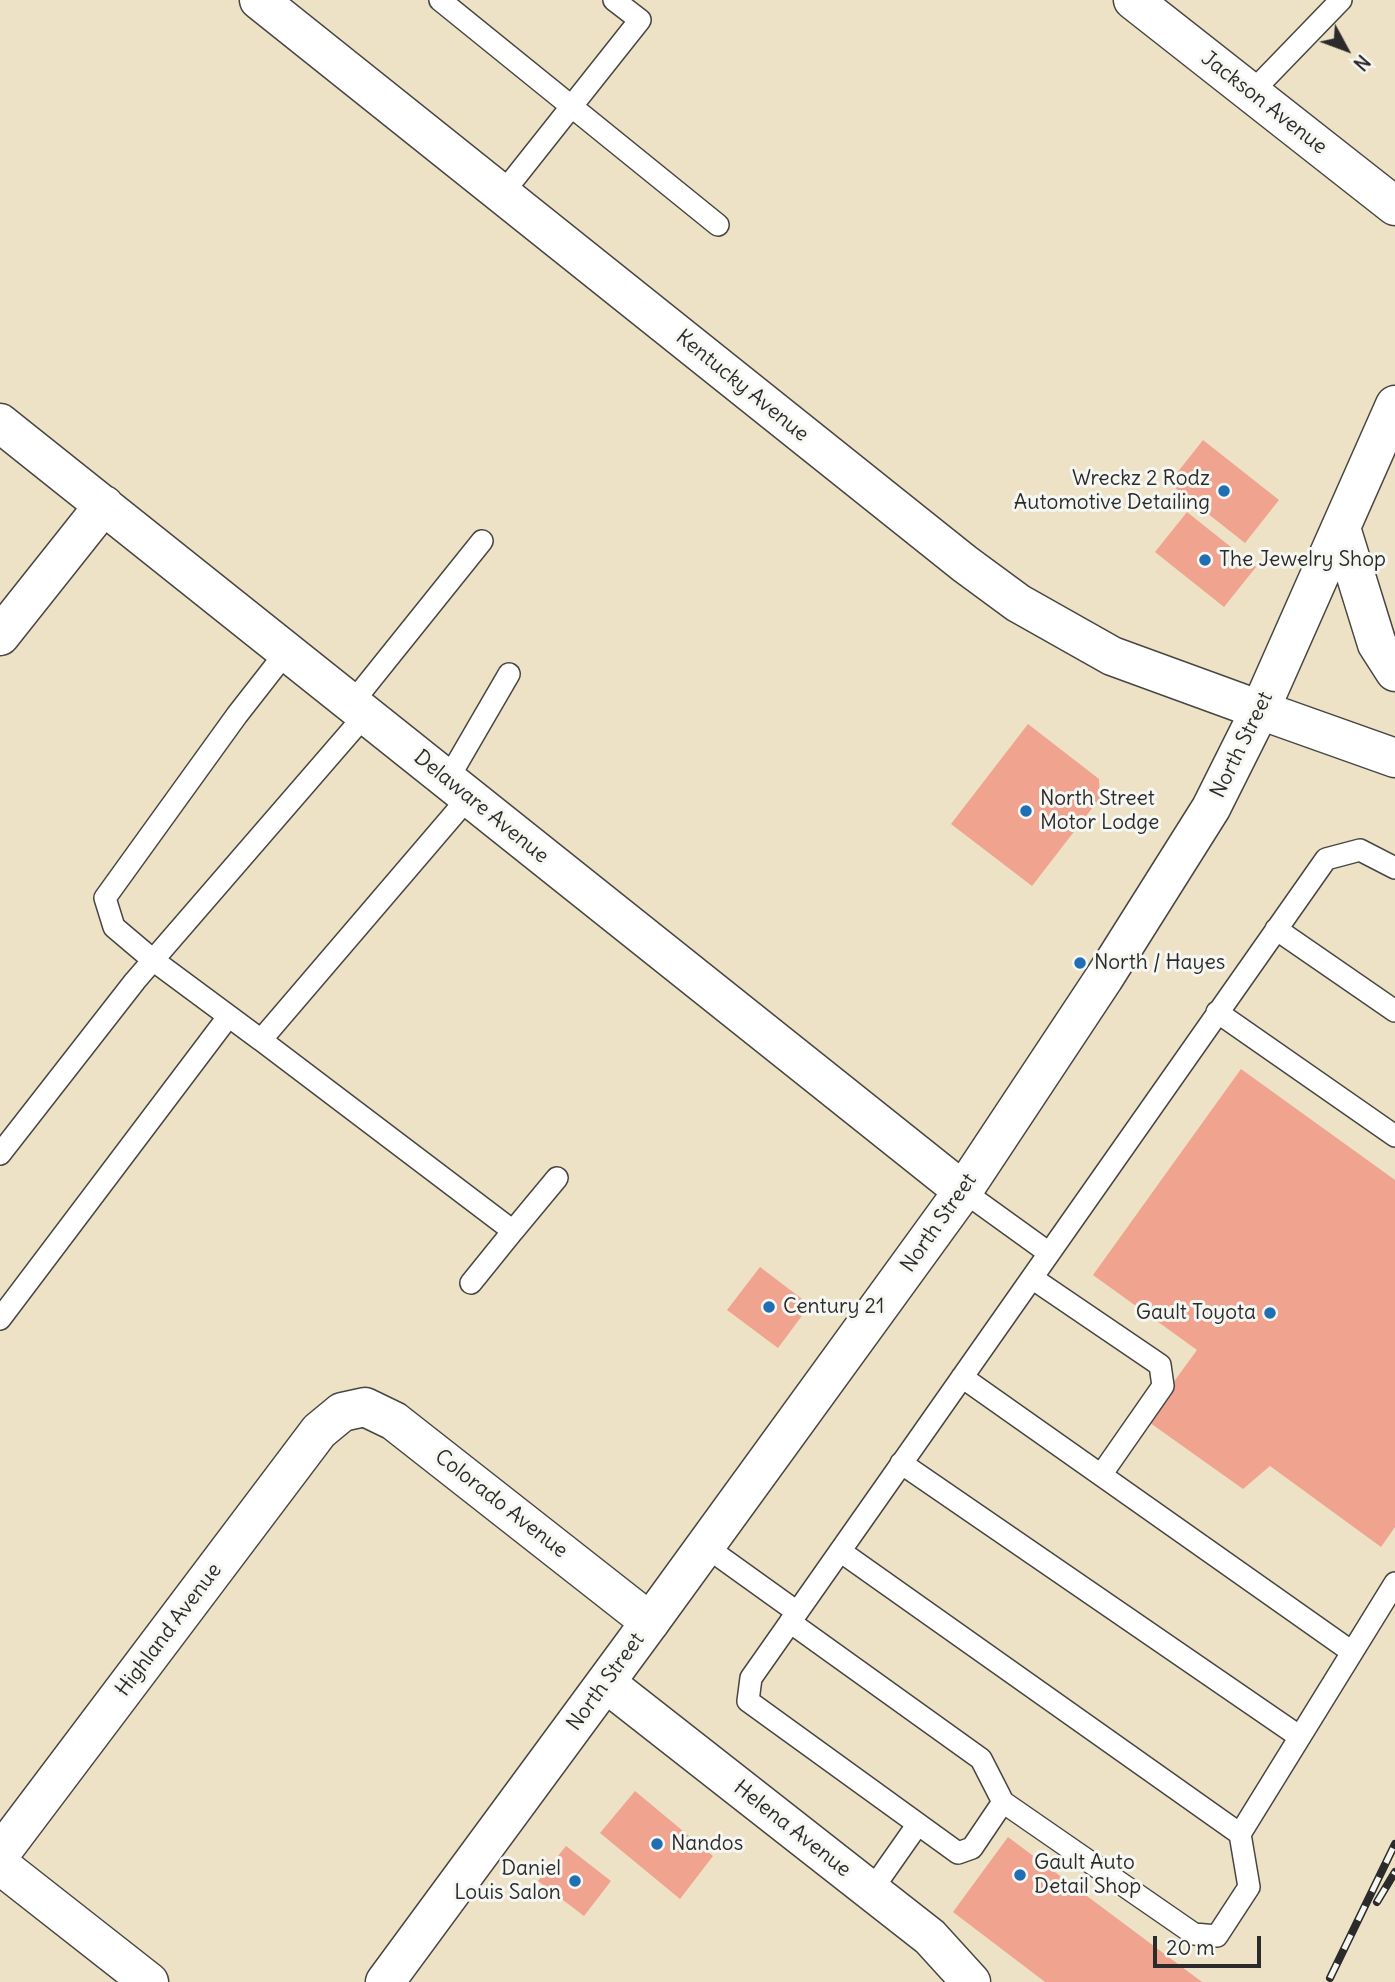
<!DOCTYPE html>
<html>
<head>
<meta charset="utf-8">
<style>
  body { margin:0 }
  #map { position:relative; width:1395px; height:1982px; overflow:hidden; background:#ede2c5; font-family:Delius,sans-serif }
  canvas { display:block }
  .north { position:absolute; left:1311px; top:14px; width:70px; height:70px; -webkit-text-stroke:5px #f6f6f2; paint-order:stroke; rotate:131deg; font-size:19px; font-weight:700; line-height:28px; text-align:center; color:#2b2b2b }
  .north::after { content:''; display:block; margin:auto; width:24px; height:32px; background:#2b2b2b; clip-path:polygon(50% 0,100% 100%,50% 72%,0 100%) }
  .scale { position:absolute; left:1153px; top:1936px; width:108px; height:32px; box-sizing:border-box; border:4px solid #2b2b2b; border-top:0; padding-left:9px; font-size:21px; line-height:24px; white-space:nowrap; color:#2b2b2b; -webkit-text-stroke:5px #f6f6f2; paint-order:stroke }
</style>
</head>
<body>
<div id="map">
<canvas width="1395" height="1982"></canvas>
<div class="north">N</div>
<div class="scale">20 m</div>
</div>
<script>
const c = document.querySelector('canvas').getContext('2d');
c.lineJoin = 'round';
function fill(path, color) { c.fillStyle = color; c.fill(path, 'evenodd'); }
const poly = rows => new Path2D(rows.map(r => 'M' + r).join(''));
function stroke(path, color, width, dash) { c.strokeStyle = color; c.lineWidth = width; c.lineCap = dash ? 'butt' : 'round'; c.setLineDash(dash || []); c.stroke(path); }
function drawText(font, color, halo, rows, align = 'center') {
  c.font = font + ' Delius,sans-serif'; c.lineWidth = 6; c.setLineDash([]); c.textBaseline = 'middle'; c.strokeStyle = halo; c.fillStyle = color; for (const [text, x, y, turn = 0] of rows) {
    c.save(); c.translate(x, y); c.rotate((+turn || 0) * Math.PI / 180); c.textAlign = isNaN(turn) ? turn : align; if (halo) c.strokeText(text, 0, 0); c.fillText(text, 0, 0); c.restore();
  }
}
fill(poly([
  [1203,440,1279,500,1245,543,1169,483],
  [1187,512,1256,567,1224,607,1155,552],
  [1028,724,1099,779,1100,798,1032,886,951,824],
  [1241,1069,1395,1180,1395,1527,1381,1547,1270,1466,1243,1489,1146,1420,1197,1350,1093,1275],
  [760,1267,810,1305,778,1348,727,1310],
  [635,1791,713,1856,680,1899,600,1833],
  [1008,1837,1202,1982,1045,1982,953,1912],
  [566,1846,611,1881,584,1916,538,1881]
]), '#f0a38e');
const service = poly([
  [440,0,718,225],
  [1251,93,1341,0],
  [502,194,640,20,614,0],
  [287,651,237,715,105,898,114,927,153,960,261,1040,468,798],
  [352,703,482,541],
  [448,779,509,674],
  [1395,868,1360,850,1326,859,751,1678,748,1701,958,1853,972,1848,1003,1802,1194,1934,1217,1936,1249,1887,1240,1834,1395,1583],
  [1276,929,1395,1011],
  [1217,1012,1395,1136],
  [261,1040,513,1231,557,1178],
  [0,1154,135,981,366,714],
  [963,1191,1049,1253],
  [1032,1278,1160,1365,1163,1386,1101,1475],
  [471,1283,513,1231],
  [0,1319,228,1017],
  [962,1377,1352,1652],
  [901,1463,1300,1737],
  [705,1546,797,1612],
  [840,1551,1240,1834],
  [790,1622,981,1759,1003,1802],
  [871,1891,918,1824]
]);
const minor = poly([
  [259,0,965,564,1018,603,1112,656,1260,710],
  [1133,0,1395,206],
  [0,423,963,1191],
  [0,636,104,505],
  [606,1683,930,1937,971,1982],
  [0,1854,319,1431,342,1412,365,1407,394,1421,650,1622],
  [0,1865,149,1982]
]);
const tertiary = poly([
  [1341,528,1377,644,1395,672],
  [1260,710,1395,758],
  [385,1982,650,1622,963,1191,1104,978,1211,808,1260,710,1395,405]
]);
stroke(service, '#484642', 24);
stroke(minor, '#484642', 41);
stroke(tertiary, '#484642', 41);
stroke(service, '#fff', 21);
stroke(minor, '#fff', 38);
stroke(tertiary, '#fff', 38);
const rail = poly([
  [1377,1902,1395,1872],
  [1330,1978,1395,1844]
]);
stroke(rail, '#2b2b2b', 8);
stroke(rail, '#f6f6f2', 5, [16]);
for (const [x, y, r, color] of [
  [1224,491,7,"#1f6fb2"],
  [1205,560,7,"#1f6fb2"],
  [1026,811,7,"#1f6fb2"],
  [1080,963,7,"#1f6fb2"],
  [769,1307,7,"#1f6fb2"],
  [1270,1313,7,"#1f6fb2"],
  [657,1844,7,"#1f6fb2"],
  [1020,1875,7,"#1f6fb2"],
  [575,1881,7,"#1f6fb2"]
]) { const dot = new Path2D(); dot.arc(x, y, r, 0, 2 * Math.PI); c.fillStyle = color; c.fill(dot); stroke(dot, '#f6f6f2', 2.5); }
drawText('21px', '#2b2b2b', '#f6f6f2', [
  ["Jackson Avenue",1264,103,38],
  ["Kentucky Avenue",742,386,39],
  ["North Street",1242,745,-64],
  ["Delaware Avenue",481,807,39],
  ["North Street",939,1223,-55],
  ["Colorado Avenue",501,1504,38],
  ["Highland Avenue",169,1630,-53],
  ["North Street",606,1682,-54],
  ["Helena Avenue",792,1829,38]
]);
drawText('21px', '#2b2b2b', '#f6f6f2', [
  ["Wreckz 2 Rodz",1210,479,"right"],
  ["Automotive Detailing",1210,503,"right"],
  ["The Jewelry Shop",1219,560],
  ["North Street",1040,799],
  ["Motor Lodge",1040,823],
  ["North / Hayes",1094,963],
  ["Century 21",783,1307],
  ["Gault Toyota",1256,1313,"right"],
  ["Nandos",671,1844],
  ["Gault Auto",1034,1863],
  ["Detail Shop",1034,1887],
  ["Daniel",561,1869,"right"],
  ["Louis Salon",561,1893,"right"]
], 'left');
</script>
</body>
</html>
